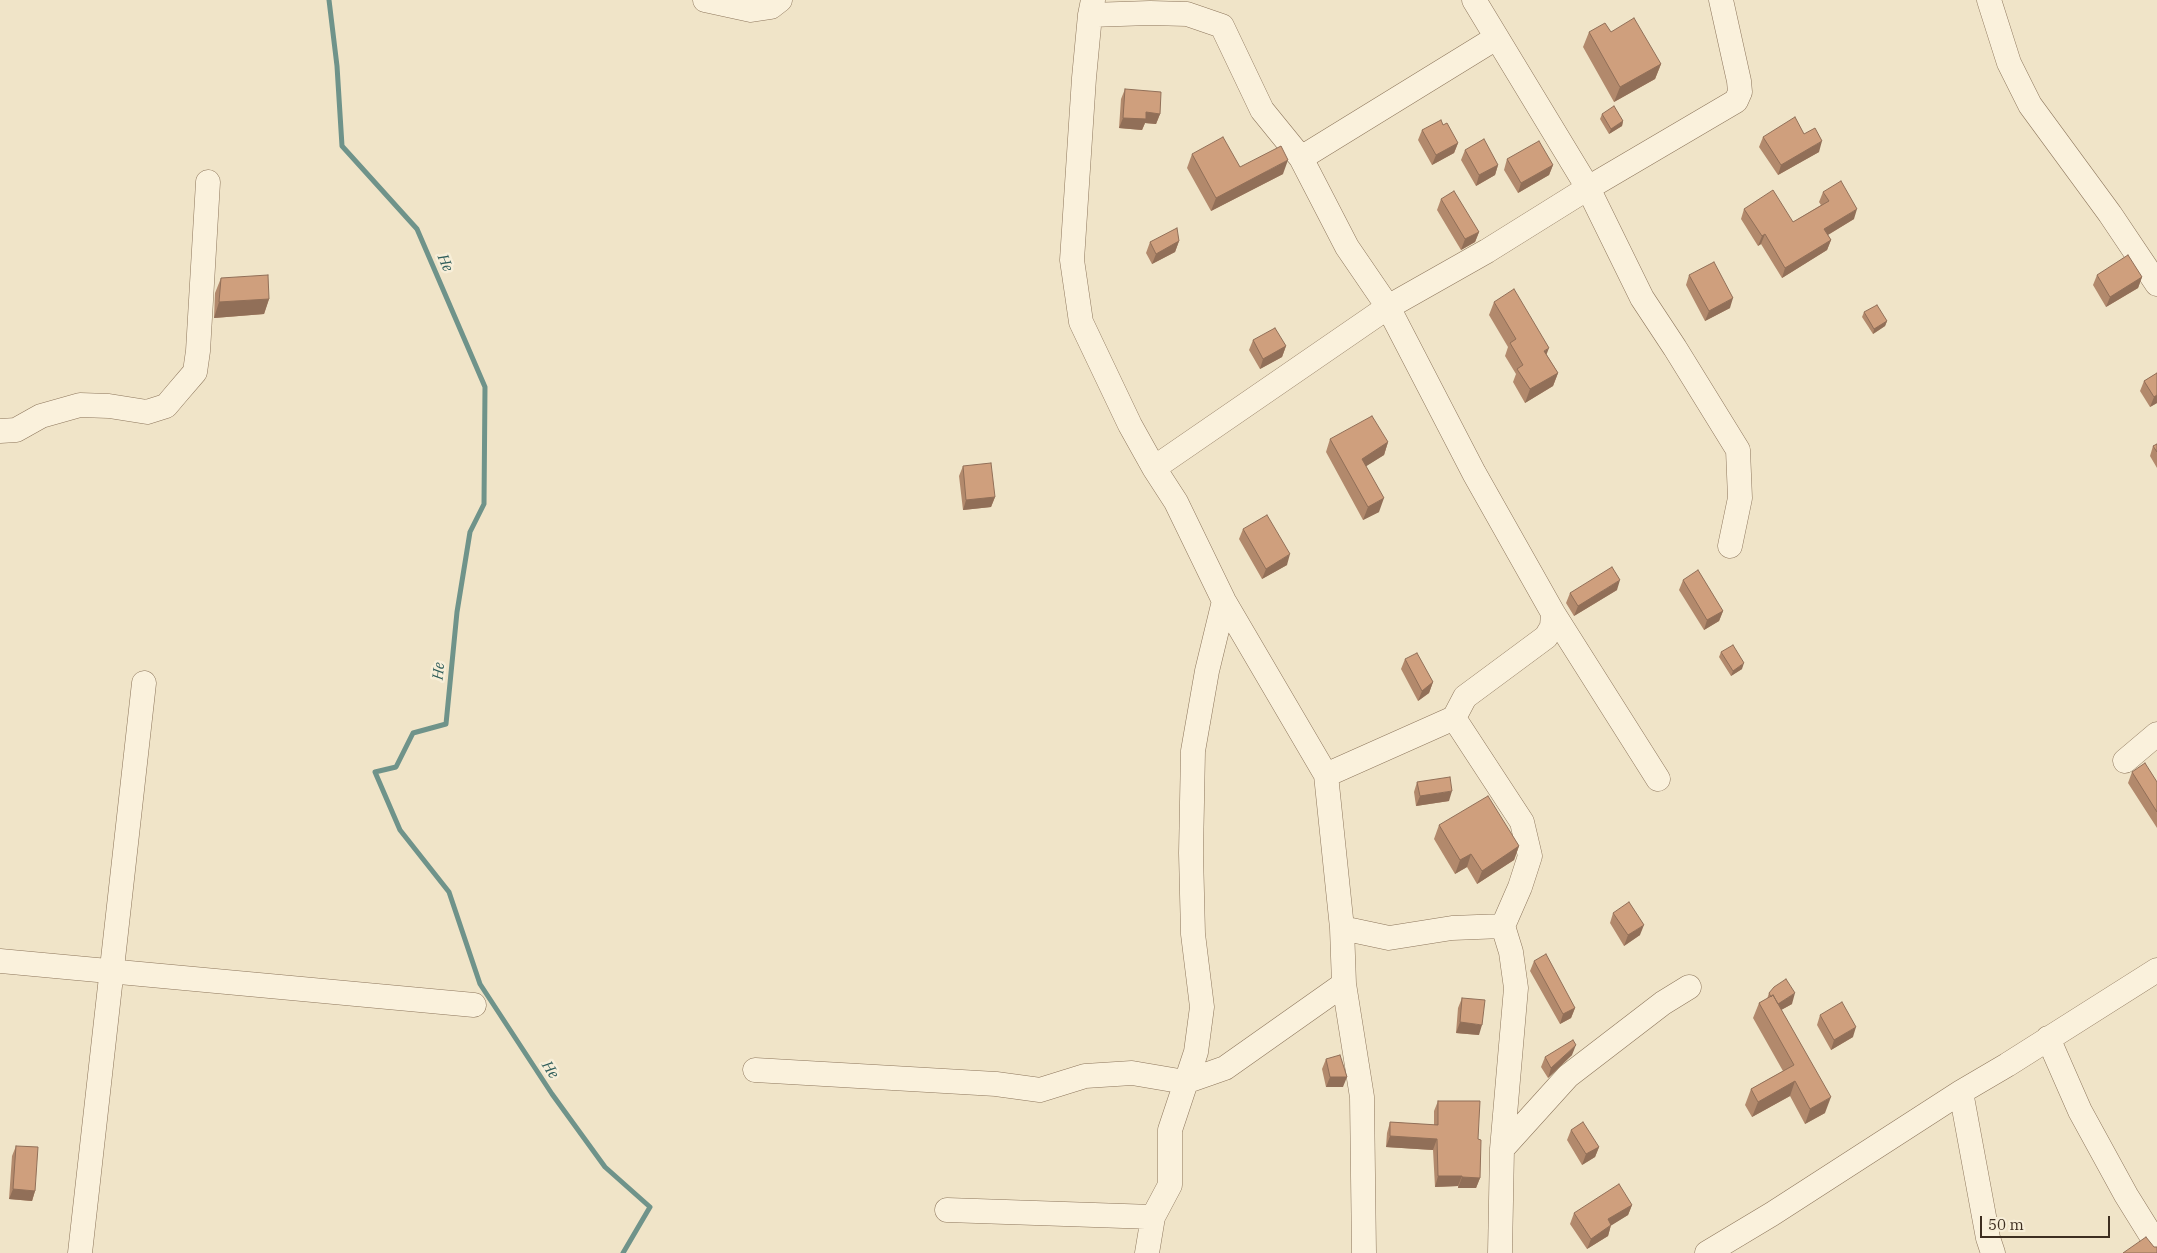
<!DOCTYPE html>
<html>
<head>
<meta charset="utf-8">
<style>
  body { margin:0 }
  #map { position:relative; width:2157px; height:1253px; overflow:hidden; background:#f0e4c8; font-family:"IBM Plex Serif",serif }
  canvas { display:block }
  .scale { position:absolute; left:1980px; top:1216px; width:130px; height:22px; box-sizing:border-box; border:2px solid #3d2e20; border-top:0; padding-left:6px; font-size:15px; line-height:18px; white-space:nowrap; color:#3d2e20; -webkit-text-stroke:4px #f7eed8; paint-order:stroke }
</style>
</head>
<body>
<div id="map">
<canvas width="2157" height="1253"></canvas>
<div class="scale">50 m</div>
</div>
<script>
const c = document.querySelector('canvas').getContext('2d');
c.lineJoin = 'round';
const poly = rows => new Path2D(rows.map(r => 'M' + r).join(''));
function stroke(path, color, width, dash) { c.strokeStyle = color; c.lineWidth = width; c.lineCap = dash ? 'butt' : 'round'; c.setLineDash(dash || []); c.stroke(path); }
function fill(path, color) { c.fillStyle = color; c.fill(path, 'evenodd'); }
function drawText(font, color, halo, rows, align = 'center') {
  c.font = font + ' "IBM Plex Serif",serif'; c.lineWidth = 5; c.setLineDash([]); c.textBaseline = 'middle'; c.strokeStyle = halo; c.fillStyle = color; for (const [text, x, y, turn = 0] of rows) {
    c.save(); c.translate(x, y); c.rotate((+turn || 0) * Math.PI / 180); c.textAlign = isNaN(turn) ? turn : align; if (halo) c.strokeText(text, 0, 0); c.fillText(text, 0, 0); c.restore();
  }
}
stroke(poly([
  [329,0,337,66,342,146,417,229,485,387,484,504,470,532,457,612,446,724,413,733,396,767,375,772,400,830,449,892,480,984,552,1094,605,1167,650,1207,623,1253]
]), '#6f938a', 5);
const minor = poly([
  [705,0,751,10,771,7,780,0],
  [1093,0,1090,15,1084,78,1072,260,1081,322,1130,425,1154,468,1176,502,1224,601,1326,775,1342,928,1389,938,1452,928,1503,926,1520,887,1530,856,1522,822,1454,718,1465,697,1546,637,1552,627,1553,613],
  [1474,0,1588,188,1642,298,1675,348,1738,450,1740,498,1730,546],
  [1989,0,2009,63,2030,105,2110,214,2157,284],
  [1090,15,1150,13,1187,14,1222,26,1262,110,1301,158,1347,247,1388,307,1474,473,1553,613,1658,779],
  [1301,158,1496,38],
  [0,431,16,430,41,416,80,405,109,406,147,412,166,406,177,393,195,372,198,351,208,182],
  [1154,468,1388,307,1487,251,1588,188,1736,101,1740,92,1739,81,1721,0],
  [2125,761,2157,734],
  [1326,775,1454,718],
  [1342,928,1344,984,1362,1097,1364,1253],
  [0,961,474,1005],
  [2048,1038,2080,1111,2126,1195,2157,1245],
  [755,1070,996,1084,1040,1090,1085,1076,1132,1073,1185,1082,1225,1068,1344,984],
  [1961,1092,1988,1238,1993,1253],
  [1502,1149,1568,1076,1663,1003,1689,987],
  [947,1210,1153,1217],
  [80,1253,144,683],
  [1147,1253,1153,1217,1170,1185,1170,1130,1196,1052,1202,1007,1193,934,1191,853,1193,751,1207,671,1224,601],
  [1500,1253,1502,1149,1516,988,1511,952,1503,926],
  [1707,1253,1772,1214,1961,1092,2007,1065,2157,970]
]);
stroke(minor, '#8d765c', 25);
stroke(minor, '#faf1dc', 24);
fill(poly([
  [1589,32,1611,32,1661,64,1655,79,1614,102,1583,47],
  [1125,89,1160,114,1156,124,1145,123,1142,130,1119,128,1121,99],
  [1602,114,1623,121,1622,126,1609,134,1600,119],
  [1443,125,1458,143,1454,153,1432,165,1418,140,1422,130],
  [1804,134,1819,152,1778,175,1759,147,1763,137],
  [1465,150,1498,165,1495,175,1476,186,1461,160],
  [1192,154,1240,167,1283,174,1211,211,1187,168],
  [1507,159,1553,165,1549,175,1518,193,1504,170],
  [1823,192,1854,219,1828,235,1831,240,1827,250,1782,278,1761,244,1758,246,1741,219,1744,209,1793,222,1821,205,1819,202],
  [1441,199,1479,232,1475,242,1461,250,1437,210],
  [1179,241,1175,252,1152,264,1146,253,1150,242],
  [1689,275,1730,308,1705,321,1686,285],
  [2097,275,2142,277,2138,288,2106,307,2093,285],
  [221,278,269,299,264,314,214,318,215,293],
  [1494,302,1547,355,1558,373,1553,386,1525,403,1513,382,1516,374,1505,356,1508,347,1489,315],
  [1864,312,1887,321,1885,326,1873,334,1862,317],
  [1253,340,1286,346,1282,357,1260,369,1249,350],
  [2157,373,2157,403,2150,407,2140,391,2144,381],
  [1330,439,1388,442,1384,455,1366,466,1379,512,1363,520,1326,452],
  [2157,444,2157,468,2150,456,2153,446],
  [963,466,995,497,991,507,963,510,959,476],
  [1243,529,1287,565,1262,579,1239,539],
  [1683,580,1723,611,1719,621,1704,630,1679,590],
  [1617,590,1574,616,1566,603,1570,593],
  [1721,652,1742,669,1731,676,1719,657],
  [1405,659,1433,682,1429,693,1418,701,1401,669],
  [2132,772,2157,782,2157,828,2128,783],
  [1417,782,1449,801,1416,806,1414,792],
  [1439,825,1519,846,1514,860,1477,884,1467,867,1455,874,1434,839],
  [1613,913,1640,935,1624,946,1610,923],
  [1534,961,1575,1008,1571,1018,1560,1024,1530,971],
  [1769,993,1792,1004,1781,1010,1825,1113,1805,1124,1790,1096,1752,1117,1745,1105,1751,1089,1783,1071,1753,1018,1759,1003,1767,999],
  [1462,998,1479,1035,1456,1033,1458,1008],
  [1820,1015,1853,1037,1831,1050,1817,1025],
  [1572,1055,1548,1078,1541,1067,1545,1057],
  [1326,1059,1343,1087,1326,1087,1322,1069],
  [1438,1101,1478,1139,1480,1178,1476,1188,1458,1188,1458,1186,1435,1187,1433,1150,1386,1147,1387,1133,1390,1122,1434,1125,1434,1111],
  [1571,1130,1599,1147,1595,1157,1582,1165,1567,1140],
  [16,1146,35,1191,32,1201,9,1199,12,1156],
  [1632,1205,1628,1215,1611,1225,1608,1236,1587,1249,1570,1224,1574,1213]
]), '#b2896c');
fill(poly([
  [1661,64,1655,79,1614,102,1620,87],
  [1146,112,1160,114,1156,124,1145,123,1142,130,1119,128,1123,118],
  [1623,121,1622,126,1609,134,1611,129],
  [1822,141,1819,152,1778,175,1781,165],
  [1458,143,1454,153,1432,165,1436,155],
  [1288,160,1283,174,1211,211,1216,198],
  [1498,165,1495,175,1476,186,1479,175],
  [1553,165,1549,175,1518,193,1521,183],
  [1857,209,1854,219,1821,239,1824,229],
  [1479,232,1475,242,1461,250,1465,239],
  [1765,234,1761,244,1758,246,1762,236],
  [1831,240,1827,250,1782,278,1785,268],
  [1179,241,1175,252,1152,264,1156,254],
  [2142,277,2138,288,2106,307,2110,297],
  [1733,298,1730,308,1705,321,1709,311],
  [269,299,264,314,214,318,219,302],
  [1887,321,1885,326,1873,334,1874,329],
  [1286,346,1282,357,1260,369,1263,359],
  [1549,348,1544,361,1544,351],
  [1558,373,1553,386,1525,403,1530,389],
  [2157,395,2157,403,2150,407,2154,397],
  [1388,442,1384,455,1357,472,1362,459],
  [995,497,991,507,963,510,966,500],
  [1384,498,1379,512,1363,520,1368,507],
  [1290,554,1287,565,1262,579,1266,569],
  [1620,580,1617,590,1574,616,1578,606],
  [1723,611,1719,621,1704,630,1707,620],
  [1744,663,1742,669,1731,676,1733,671],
  [1433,682,1429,693,1418,701,1422,691],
  [1452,791,1449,801,1416,806,1420,796],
  [1519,846,1514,860,1477,884,1482,871],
  [1471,854,1467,867,1455,874,1460,860],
  [1644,925,1640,935,1624,946,1628,935],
  [1795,993,1792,1004,1772,1015,1776,1005],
  [1575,1008,1571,1018,1560,1024,1563,1014],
  [1460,1022,1482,1025,1479,1035,1456,1033],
  [1856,1027,1853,1037,1831,1050,1834,1040],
  [1576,1045,1572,1055,1548,1078,1551,1068],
  [1330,1077,1347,1077,1343,1087,1326,1087],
  [1795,1081,1790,1096,1752,1117,1758,1102],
  [1831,1097,1825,1113,1805,1124,1810,1109],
  [1390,1136,1437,1139,1433,1150,1386,1147],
  [1599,1147,1595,1157,1582,1165,1586,1154],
  [1438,1176,1462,1176,1458,1186,1435,1187],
  [1462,1177,1480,1178,1476,1188,1458,1188],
  [13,1189,35,1191,32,1201,9,1199],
  [1632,1205,1628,1215,1604,1230,1608,1219],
  [1611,1225,1608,1236,1587,1249,1591,1239]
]), '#916f58');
const building = poly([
  [1634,18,1661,64,1620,87,1589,32,1605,23,1611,32,1634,18],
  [1125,89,1161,92,1160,114,1146,112,1146,119,1123,118,1125,89],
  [1614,106,1623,121,1611,129,1602,114,1614,106],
  [1795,117,1804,134,1815,128,1822,141,1781,165,1763,137,1795,117],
  [1441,120,1443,125,1447,123,1458,143,1436,155,1422,130,1441,120],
  [1223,137,1240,167,1281,146,1288,160,1216,198,1192,154,1223,137],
  [1484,139,1498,165,1479,175,1465,150,1484,139],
  [1539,141,1553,165,1521,183,1507,159,1539,141],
  [1841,181,1857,209,1824,229,1831,240,1785,268,1765,234,1762,236,1744,209,1773,190,1793,222,1829,201,1823,192,1841,181],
  [1454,191,1479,232,1465,239,1441,199,1454,191],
  [1177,228,1179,241,1156,254,1150,242,1177,228],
  [2128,255,2142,277,2110,297,2097,275,2128,255],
  [1714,262,1733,298,1709,311,1689,275,1714,262],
  [268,275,269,299,219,302,221,278,268,275],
  [1514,289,1549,348,1544,351,1558,373,1530,389,1517,369,1523,365,1510,343,1516,339,1494,302,1514,289],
  [1877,305,1887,321,1874,329,1864,312,1877,305],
  [1275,328,1286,346,1263,359,1253,340,1275,328],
  [2157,373,2157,395,2154,397,2144,381,2157,373],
  [1372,416,1388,442,1362,459,1384,498,1368,507,1330,439,1372,416],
  [2157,444,2157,452,2153,446,2157,444],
  [991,463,995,497,966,500,963,466,991,463],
  [1267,515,1290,554,1266,569,1243,529,1267,515],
  [1612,567,1620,580,1578,606,1570,593,1612,567],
  [1698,570,1723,611,1707,620,1683,580,1698,570],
  [1733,645,1744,663,1733,671,1721,652,1733,645],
  [1417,653,1433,682,1422,691,1405,659,1417,653],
  [2145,763,2157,782,2157,812,2132,772,2145,763],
  [1450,777,1452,791,1420,796,1417,782,1450,777],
  [1488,796,1519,846,1482,871,1471,854,1460,860,1439,825,1488,796],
  [1629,902,1644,925,1628,935,1613,913,1629,902],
  [1546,954,1575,1008,1563,1014,1534,961,1546,954],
  [1786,979,1795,993,1778,1004,1773,995,1771,997,1769,993,1774,987,1786,979],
  [1773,995,1831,1097,1810,1109,1795,1081,1758,1102,1751,1089,1794,1065,1759,1003,1773,995],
  [1462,998,1485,1000,1482,1025,1460,1022,1462,998],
  [1842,1002,1856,1027,1834,1040,1820,1015,1842,1002],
  [1573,1040,1576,1045,1551,1068,1545,1057,1573,1040],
  [1340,1055,1347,1077,1330,1077,1326,1059,1340,1055],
  [1438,1101,1480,1101,1478,1139,1481,1140,1480,1178,1462,1177,1462,1176,1438,1176,1437,1139,1390,1136,1390,1122,1438,1125,1438,1101],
  [1583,1122,1599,1147,1586,1154,1571,1130,1583,1122],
  [16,1146,38,1147,35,1191,13,1189,16,1146],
  [1619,1184,1632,1205,1608,1219,1611,1225,1591,1239,1574,1213,1619,1184],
  [2146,1237,2154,1247,2157,1247,2157,1253,2123,1253,2146,1237]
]);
fill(building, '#cf9f7d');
stroke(building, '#916f58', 1);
drawText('italic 15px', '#2f5d5a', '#f7eed8', [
  ["He",445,263,67],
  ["He",439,671,-84],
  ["He",550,1070,57]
]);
</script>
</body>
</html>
